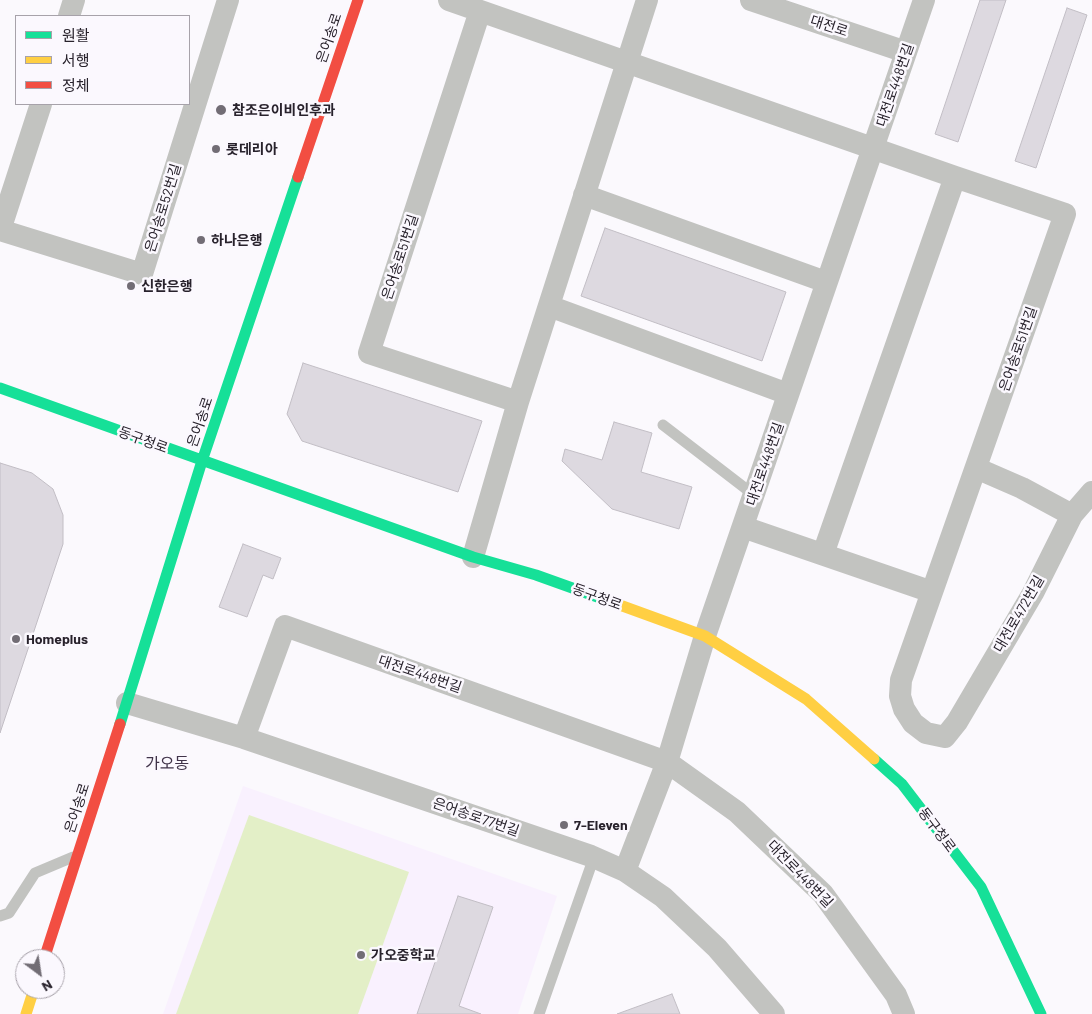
<!DOCTYPE html>
<html>
<head>
<meta charset="utf-8">
<style>
  body { margin:0 }
  #map { position:relative; width:1092px; height:1014px; overflow:hidden; background:#fbf9fd; font-family:Barlow,"Noto Sans KR",sans-serif }
  canvas { display:block }
  .legend { position:absolute; left:15px; top:15px; width:175px; height:90px; box-sizing:border-box; background:#fbf8fe; border:1px solid #a7a2aa; margin:0; padding:6px 9px; list-style:none; font-size:15px; color:#28222c }
  .legend li { display:flex; align-items:center; gap:10px; height:25px }
  .legend b { width:25px; border:1px solid #a7a2aa }
  .north { position:absolute; left:15px; top:949px; width:50px; height:50px; box-sizing:border-box; background:#fbf8fe; border:1px solid #a7a2aa; border-radius:50%; rotate:149deg; font-size:14px; font-weight:700; line-height:20px; text-align:center; color:#28222c }
  .north::after { content:''; display:block; margin:auto; width:18px; height:22px; background:#726d75; clip-path:polygon(50% 0,100% 100%,50% 72%,0 100%) }
</style>
</head>
<body>
<div id="map">
<canvas width="1092" height="1014"></canvas>
<ul class="legend">
<li><b style="height:6px;background:#16e098"></b>원활</li>
<li><b style="height:6px;background:#ffcf43"></b>서행</li>
<li><b style="height:6px;background:#f24e42"></b>정체</li>
</ul>
<div class="north">N</div>
</div>
<script>
const c = document.querySelector('canvas').getContext('2d');
c.lineJoin = 'round';
function fill(path, color) { c.fillStyle = color; c.fill(path, 'evenodd'); }
const poly = rows => new Path2D(rows.map(r => 'M' + r).join(''));
function stroke(path, color, width, dash) { c.strokeStyle = color; c.lineWidth = width; c.lineCap = dash ? 'butt' : 'round'; c.setLineDash(dash || []); c.stroke(path); }
function drawText(font, color, halo, rows, align = 'center') {
  c.font = font + ' Barlow,"Noto Sans KR",sans-serif'; c.lineWidth = 5; c.setLineDash([]); c.textBaseline = 'middle'; c.strokeStyle = halo; c.fillStyle = color; for (const [text, x, y, turn = 0] of rows) {
    c.save(); c.translate(x, y); c.rotate((+turn || 0) * Math.PI / 180); c.textAlign = isNaN(turn) ? turn : align; if (halo) c.strokeText(text, 0, 0); c.fillText(text, 0, 0); c.restore();
  }
}
fill(poly([
  [243,786,557,896,518,1014,163,1014]
]), '#f9f1fe');
fill(poly([
  [249,815,409,872,358,1014,176,1014]
]), '#e3efc7');
const building = poly([
  [980,0,1006,0,958,142,935,134,980,0],
  [1067,8,1087,15,1036,168,1015,161,1067,8],
  [605,228,786,292,762,361,581,296,605,228],
  [303,363,482,421,458,492,302,441,287,414,303,363],
  [614,422,652,433,641,472,692,487,679,529,612,509,562,461,565,449,602,460,614,422],
  [0,463,32,473,53,489,63,515,63,544,0,733,0,463],
  [243,544,281,558,273,579,263,575,247,617,219,607,243,544],
  [458,896,493,907,459,1006,481,1014,417,1014,458,896],
  [672,994,680,1014,617,1014,672,994]
]);
fill(building, '#ddd9e0');
stroke(building, '#c2bec5', 1);
stroke(poly([
  [663,425,754,495],
  [0,916,9,913,35,873,73,857],
  [539,1014,594,857]
]), '#c2c3c0', 11);
stroke(poly([
  [449,0,955,177,1065,214,901,680,900,696,904,709,913,723,926,733,945,737,957,722,1033,593,1072,515,1092,492],
  [751,0,906,52],
  [480,11,369,353,518,402],
  [69,16,74,0],
  [584,195,826,282],
  [0,230,142,274,228,0],
  [0,230,41,104],
  [549,306,788,394],
  [976,468,1022,488,1072,515],
  [743,527,932,592],
  [823,554,955,177],
  [473,557,518,402,647,0],
  [127,703,244,738,591,856,625,871,663,897,717,948,774,1014],
  [244,738,285,626,667,762,737,812,823,894,896,995,904,1014],
  [625,871,667,762,705,636,924,0]
]), '#c2c3c0', 22);
stroke(poly([
  [0,388,473,557,536,575,617,604],
  [120,724,202,461,298,177],
  [874,759,902,784,981,887,1041,1014]
]), '#16e098', 11);
stroke(poly([
  [617,604,705,636,806,699,874,759],
  [26,1014,34,989]
]), '#ffcf43', 11);
stroke(poly([
  [298,177,358,0],
  [44,959,120,724]
]), '#f24e42', 11);
for (const [x, y, r, color] of [
  [221,110,6,"#726d75"],
  [216,149,5,"#726d75"],
  [201,240,5,"#726d75"],
  [131,286,5,"#726d75"],
  [16,639,5,"#726d75"],
  [564,825,5,"#726d75"],
  [361,955,5,"#726d75"]
]) { const dot = new Path2D(); dot.arc(x, y, r, 0, 2 * Math.PI); c.fillStyle = color; c.fill(dot); stroke(dot, '#fbf8fe', 2); }
drawText('14px', '#28222c', '#fbf8fe', [
  ["대전로",829,26,18],
  ["은어송로",329,38,-71],
  ["대전로448번길",895,85,-71],
  ["은어송로52번길",163,208,-73],
  ["은어송로51번길",400,257,-72],
  ["은어송로51번길",1018,349,-71],
  ["은어송로",200,422,-71],
  ["동구청로",143,440,20],
  ["대전로448번길",765,464,-71],
  ["동구청로",597,597,20],
  ["대전로472번길",1019,614,-60],
  ["대전로448번길",420,674,19],
  ["은어송로",77,808,-72],
  ["은어송로77번길",476,817,19],
  ["동구청로",937,830,53],
  ["대전로448번길",800,874,46]
]);
drawText('bold 14px', '#28222c', '#fbf8fe', [
  ["참조은이비인후과",232,110],
  ["롯데리아",226,149],
  ["하나은행",211,240],
  ["신한은행",141,286],
  ["Homeplus",26,639],
  ["7-Eleven",574,825],
  ["가오중학교",371,955]
], 'left');
drawText('16px', '#403349', '#fbf8fe', [
  ["가오동",167,764]
]);
</script>
</body>
</html>
